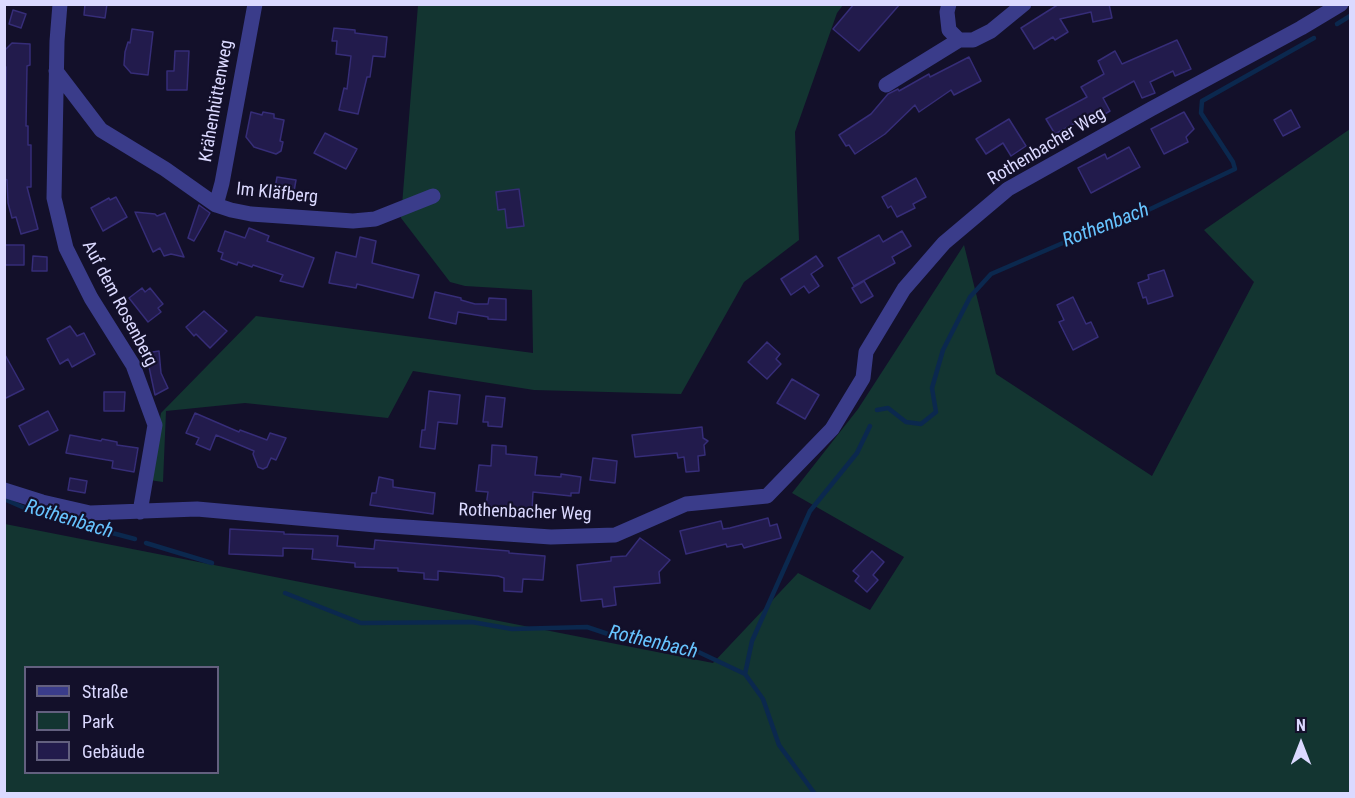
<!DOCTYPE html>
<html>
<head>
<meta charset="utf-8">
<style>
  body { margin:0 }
  #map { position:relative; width:1355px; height:798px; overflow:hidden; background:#13102a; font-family:"Roboto Condensed",sans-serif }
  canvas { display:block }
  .frame { position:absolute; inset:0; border:6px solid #dbd9ff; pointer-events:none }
  .legend { position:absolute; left:24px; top:666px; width:195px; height:108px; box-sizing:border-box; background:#13102a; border:2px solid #63607f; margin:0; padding:8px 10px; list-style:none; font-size:18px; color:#dbd9ff }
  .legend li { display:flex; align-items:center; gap:12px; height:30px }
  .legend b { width:30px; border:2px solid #63607f }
  .north { position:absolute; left:1271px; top:714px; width:60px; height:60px; -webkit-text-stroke:4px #13102a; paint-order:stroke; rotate:0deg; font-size:16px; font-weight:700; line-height:24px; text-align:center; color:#dbd9ff }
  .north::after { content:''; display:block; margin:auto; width:21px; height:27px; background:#dbd9ff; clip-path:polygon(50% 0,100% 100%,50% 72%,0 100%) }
</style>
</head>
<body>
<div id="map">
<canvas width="1355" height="798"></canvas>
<div class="frame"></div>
<ul class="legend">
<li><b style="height:8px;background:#3a3c8a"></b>Straße</li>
<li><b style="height:16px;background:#133531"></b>Park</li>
<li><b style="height:16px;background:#221b4c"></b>Gebäude</li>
</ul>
<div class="north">N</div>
</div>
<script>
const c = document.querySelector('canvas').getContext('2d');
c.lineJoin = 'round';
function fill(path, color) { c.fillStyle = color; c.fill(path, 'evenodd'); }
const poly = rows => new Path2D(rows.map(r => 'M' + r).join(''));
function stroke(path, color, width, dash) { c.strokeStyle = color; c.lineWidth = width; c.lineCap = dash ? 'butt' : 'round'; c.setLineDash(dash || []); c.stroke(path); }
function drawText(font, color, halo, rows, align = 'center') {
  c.font = font + ' "Roboto Condensed",sans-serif'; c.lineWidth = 4.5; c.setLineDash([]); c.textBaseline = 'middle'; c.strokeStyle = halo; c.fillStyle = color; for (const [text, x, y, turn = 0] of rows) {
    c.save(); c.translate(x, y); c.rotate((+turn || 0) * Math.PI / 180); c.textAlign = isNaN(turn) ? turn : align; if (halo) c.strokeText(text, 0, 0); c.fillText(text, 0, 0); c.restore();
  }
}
fill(poly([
  [418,5,843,5,837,13,795,132,799,240,744,282,681,394,534,390,413,371,388,418,245,403,166,411,163,482,149,480,161,413,256,316,533,353,532,290,465,286,450,282,401,218],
  [1350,129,1350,793,5,793,5,524,713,663,798,573,870,610,904,557,792,493,858,409,964,245,996,374,1152,476,1254,282,1204,230],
  [26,668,218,668,218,772,26,772]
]), '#133531');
stroke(poly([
  [1337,24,1350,16],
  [877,410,888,408,906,422,921,424,936,412,932,388,943,350,970,297,991,274,1130,214,1144,212,1235,169,1233,162,1201,113,1202,101,1314,38],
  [4,499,36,513,135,539],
  [146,543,212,563],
  [285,593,361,623,472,622,512,629,587,627,626,640,690,648,745,674,752,641,810,511,857,453,870,426],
  [745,674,763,699,779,745,815,794]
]), '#0b284e', 4.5);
const building = poly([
  [85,4,107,4,105,18,84,15,85,4],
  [854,4,900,4,859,51,833,29,854,4],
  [1059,4,1109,4,1112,18,1093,22,1091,12,1060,19,1068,32,1055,40,1053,37,1034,49,1021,28,1059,4],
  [13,10,26,14,21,28,9,24,13,10],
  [334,28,355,30,355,33,387,37,385,57,373,56,370,77,367,77,358,114,339,110,344,88,347,89,351,56,336,54,337,41,332,41,334,28],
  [132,29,153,32,148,75,131,73,124,65,125,52,128,42,130,43,132,29],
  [1177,40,1191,69,1175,76,1173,71,1150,82,1155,93,1142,98,1134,81,1103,98,1110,111,1098,118,1096,114,1089,118,1088,116,1055,134,1046,119,1087,97,1081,87,1104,74,1098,61,1115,51,1122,64,1177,40],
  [12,43,30,44,30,65,27,66,26,126,28,126,28,145,31,145,31,187,27,187,38,229,21,234,16,217,12,218,8,203,7,180,5,179,6,67,4,65,4,51,12,43],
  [175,51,189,51,187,90,167,90,167,71,174,71,175,51],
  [969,57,981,81,954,95,951,90,919,112,915,105,885,134,855,154,849,145,846,146,839,135,871,114,888,94,898,89,899,91,929,74,930,77,969,57],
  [1291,110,1300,127,1283,136,1274,120,1291,110],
  [251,112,262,115,263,112,274,114,274,118,284,120,280,141,283,142,281,151,276,154,254,147,246,137,251,112],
  [1184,112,1194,129,1186,137,1188,142,1164,154,1151,129,1184,112],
  [1009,119,1026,146,1011,156,1003,143,986,154,976,139,1009,119],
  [325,133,357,149,346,169,314,153,325,133],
  [1129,147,1140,167,1091,193,1078,168,1105,154,1107,159,1129,147],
  [277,177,296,180,293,197,274,194,277,177],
  [916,178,926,197,913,204,915,208,897,217,891,206,888,208,882,197,916,178],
  [519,189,524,226,507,228,505,209,498,210,496,192,519,189],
  [116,197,127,217,103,231,91,208,109,198,110,200,116,197],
  [199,205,210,213,194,241,188,238,199,205],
  [135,212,155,214,157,216,165,213,184,257,171,254,164,256,160,248,153,252,135,212],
  [249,228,269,236,267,241,314,258,303,287,280,281,283,275,253,265,252,267,238,262,237,265,221,259,223,253,218,251,225,231,245,238,249,228],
  [902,231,911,246,892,257,895,263,854,286,838,258,879,235,883,242,902,231],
  [360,237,376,241,372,263,419,275,413,298,357,284,356,288,329,283,336,252,356,257,360,237],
  [4,245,24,245,24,265,4,265,4,245],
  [33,256,47,257,47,271,32,271,33,256],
  [816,256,823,266,811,274,819,286,809,293,804,286,791,295,781,279,816,256],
  [1164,270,1173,296,1148,304,1146,297,1143,298,1138,283,1149,279,1148,275,1164,270],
  [864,281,873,296,861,303,852,288,864,281],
  [142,288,145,292,150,288,163,304,158,308,161,312,148,322,129,298,142,288],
  [435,292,461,298,461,300,475,304,488,304,489,298,506,299,506,320,488,319,488,317,458,312,456,324,429,318,435,292],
  [1073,297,1086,324,1091,322,1098,337,1073,350,1059,322,1064,320,1057,305,1073,297],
  [204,311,227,331,210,348,196,334,194,336,186,327,204,311],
  [70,326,77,336,84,333,95,354,72,367,68,359,60,364,47,339,70,326],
  [767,342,780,354,776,359,781,364,767,379,748,362,767,342],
  [159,351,161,373,168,388,155,395,146,353,159,351],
  [4,353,24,389,4,399,4,353],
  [792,379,819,395,805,419,777,403,792,379],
  [429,391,460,395,457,424,438,422,435,449,420,447,422,430,425,430,429,391],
  [104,392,125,392,124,411,104,411,104,392],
  [486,396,505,398,502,427,488,426,488,422,483,422,486,396],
  [48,411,58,430,29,445,19,426,48,411],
  [195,413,239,432,240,430,267,440,270,433,286,438,276,460,271,458,267,467,263,469,258,467,253,454,254,451,216,435,210,450,196,444,199,438,186,433,195,413],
  [702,427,703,438,708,441,704,445,705,455,698,456,699,471,686,472,684,457,678,458,677,453,635,457,632,435,702,427],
  [70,435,101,441,102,439,117,442,117,445,138,448,134,472,112,468,113,461,66,453,70,435],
  [492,445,506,446,506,454,537,457,535,475,561,477,561,474,581,477,579,493,571,493,571,496,533,492,532,510,486,506,488,492,476,491,479,465,491,466,492,445],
  [593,458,617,461,615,483,590,480,593,458],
  [379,477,393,480,393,487,435,493,433,514,370,505,372,493,376,493,379,477],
  [70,478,87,481,85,493,68,490,70,478],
  [768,518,770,526,777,524,781,538,744,548,742,544,727,547,726,544,686,554,680,531,721,521,723,529,730,528,768,518],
  [230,529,284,532,284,534,338,536,337,546,374,549,375,540,509,551,509,553,545,556,543,580,523,579,522,592,504,591,504,578,498,576,438,571,438,580,424,579,424,573,398,571,398,568,355,567,355,563,312,559,313,549,283,548,283,556,229,554,230,529],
  [640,538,670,560,659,572,660,583,614,587,616,605,603,607,602,599,581,601,577,565,611,561,611,557,626,556,640,538],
  [872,551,884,562,873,575,878,580,867,592,855,581,859,576,853,571,872,551]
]);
fill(building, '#221b4c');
stroke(building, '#362d78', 1.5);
stroke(poly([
  [60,4,57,41,54,198,66,248,91,298,133,365,155,425,140,512],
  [949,4,947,12,949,30,959,40,973,40,991,31,1024,4],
  [56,71,101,130,165,169,216,205,231,210,251,214,353,221,375,219,433,196],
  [886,85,959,40],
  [216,205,222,183,255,4],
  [4,490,42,502,90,513,197,509,376,525,551,537,615,535,686,504,767,496,832,429,863,378,866,352,904,289,944,243,1008,189,1151,109,1301,28,1341,4]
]), '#3a3c8a', 15);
drawText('18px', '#dbd9ff', '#13102a', [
  ["Krähenhüttenweg",217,101,-80],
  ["Rothenbacher Weg",1047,147,-31],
  ["Im Kläfberg",277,194,6],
  ["Auf dem Rosenberg",119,304,62],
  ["Rothenbacher Weg",525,513,2]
]);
drawText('italic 20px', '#67c4ff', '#13102a', [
  ["Rothenbach",1106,226,-21],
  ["Rothenbach",69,520,17],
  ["Rothenbach",653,643,13]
]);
</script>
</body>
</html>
